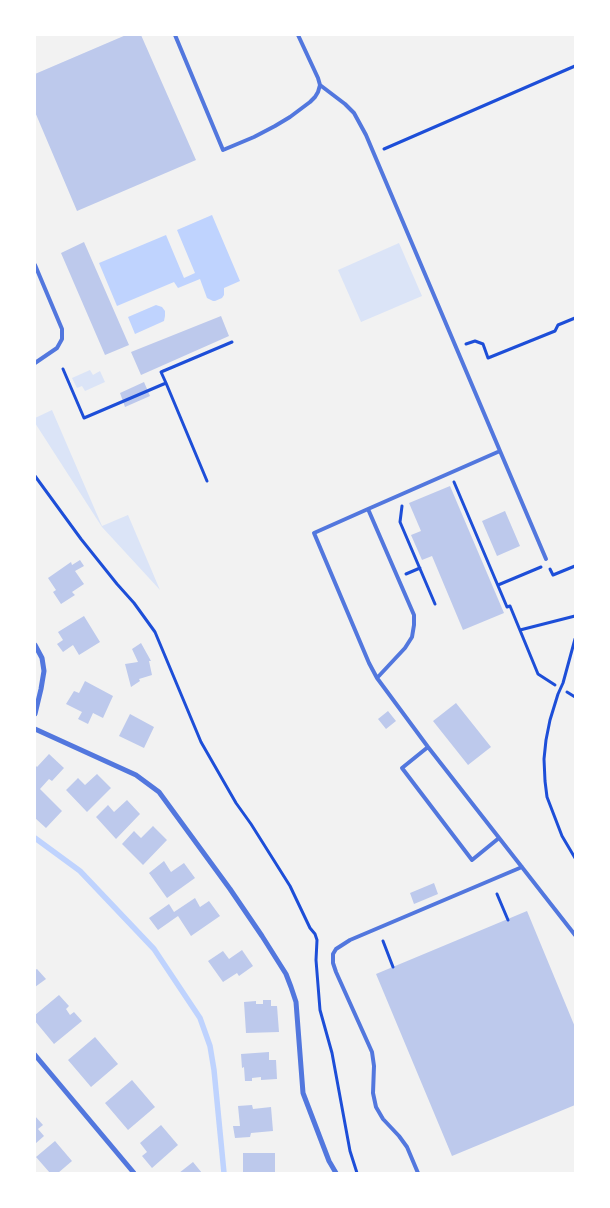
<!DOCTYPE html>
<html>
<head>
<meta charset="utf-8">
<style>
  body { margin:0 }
  #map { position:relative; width:610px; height:1208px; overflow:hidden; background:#f2f2f2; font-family:Roboto,sans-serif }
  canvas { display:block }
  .frame { position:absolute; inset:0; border:36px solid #fff; pointer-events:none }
</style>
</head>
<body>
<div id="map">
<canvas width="610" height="1208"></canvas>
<div class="frame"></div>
</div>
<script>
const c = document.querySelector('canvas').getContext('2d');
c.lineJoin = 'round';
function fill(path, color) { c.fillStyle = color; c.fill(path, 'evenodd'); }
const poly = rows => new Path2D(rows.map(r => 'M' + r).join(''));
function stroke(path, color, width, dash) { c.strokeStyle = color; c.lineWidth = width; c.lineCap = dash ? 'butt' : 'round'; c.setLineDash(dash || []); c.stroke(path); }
fill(poly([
  [399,243,422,296,361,322,338,270],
  [90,370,93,375,100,371,105,382,85,391,82,386,77,388,72,378],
  [52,410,102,526,128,515,160,590,102,527,35,423,35,418]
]), '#dbe4f7');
fill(poly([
  [212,215,240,281,224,288,224,295,222,298,215,301,213,301,207,298,200,279,178,288,174,282,117,306,99,263,166,235,184,278,195,273,177,230],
  [156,305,162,307,165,311,165,316,164,321,135,334,128,317]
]), '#bfd3fe');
stroke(poly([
  [35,838,80,871,154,949,200,1018,210,1046,214,1070,224,1173]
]), '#bfd3fe', 5.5);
fill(poly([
  [126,35,141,35,196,160,77,211,35,112,35,74],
  [84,242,129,345,105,355,61,253],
  [221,316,229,336,141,375,131,352],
  [144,382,150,396,125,407,120,393],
  [450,486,504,613,463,630,432,556,422,560,411,535,421,531,409,503],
  [505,511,520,546,497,556,482,521],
  [80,560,84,566,75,571,84,584,72,592,75,595,61,604,53,592,56,590,48,578,71,562,72,565],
  [84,616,100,642,79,655,73,645,63,652,57,644,63,640,58,632],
  [141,643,151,661,149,661,152,675,139,679,140,681,131,687,125,664,138,662,132,649],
  [85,681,113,696,103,718,93,713,88,724,78,719,82,712,66,704,74,691,79,693],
  [456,703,491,747,468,765,433,721],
  [388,711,396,721,386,729,378,719],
  [130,714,154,727,144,748,119,736],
  [49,754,64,768,52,781,49,779,40,789,62,811,46,828,35,818,35,765,37,767],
  [97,774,111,788,87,812,66,790,78,778,85,785],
  [127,800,140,814,116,839,96,817,108,805,114,812],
  [153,826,167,840,143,865,122,844,134,831,141,838],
  [164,861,171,872,184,863,195,878,167,898,149,873],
  [434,883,438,894,414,904,410,893],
  [195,898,200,907,209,901,220,916,191,936,178,916,158,930,149,918,169,904,174,912],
  [527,911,575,1027,575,1105,452,1156,376,974],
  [242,950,253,966,239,976,237,973,223,982,208,961,223,951,229,959],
  [37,969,46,979,35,987,35,970],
  [59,995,69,1006,66,1009,70,1015,74,1012,82,1021,54,1044,35,1021,35,1015],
  [263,1000,271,1000,271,1006,277,1006,279,1032,246,1033,244,1002,256,1001,256,1004,263,1004],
  [95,1037,118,1064,91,1087,68,1060],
  [269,1052,269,1060,276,1060,277,1079,261,1080,261,1077,252,1078,252,1081,245,1081,244,1067,242,1068,241,1054],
  [132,1080,155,1107,128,1130,105,1103],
  [252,1105,253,1109,271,1107,273,1131,251,1133,250,1137,235,1138,233,1126,240,1126,238,1106],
  [35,1116,43,1125,38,1129,44,1136,35,1144],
  [161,1125,178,1145,152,1168,142,1156,147,1152,140,1143],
  [55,1141,72,1161,58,1173,50,1173,36,1157],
  [243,1153,275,1153,275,1173,243,1173],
  [193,1162,202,1173,179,1173]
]), '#bdc9ec');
stroke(poly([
  [384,149,575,66],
  [466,344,475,341,483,344,488,358,555,331,558,325,575,318],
  [63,369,84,418,166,383,207,481],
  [166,383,161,372,232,342],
  [35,476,81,539,117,584,134,603,155,632,201,742,236,803,251,824,290,886,310,928,315,934,317,940,316,960,320,1010,332,1053,350,1151,357,1173],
  [454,482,507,607,510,606,538,674,555,685],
  [402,506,400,522,435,604],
  [550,569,553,575,575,566],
  [406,574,420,568],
  [498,585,541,567],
  [520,630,575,616],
  [575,639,563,683,558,694,550,720,546,740,544,759,545,781,547,797,562,836,575,858],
  [567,692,575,697],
  [497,894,508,920],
  [383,941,393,967]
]), '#1d4ed8', 3);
stroke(poly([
  [175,35,223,150,254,137,275,126,290,117,310,102,315,97,318,92,320,85,318,78,298,35],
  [320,85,345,104,354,113,366,135,500,451,368,509],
  [35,265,62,329,62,339,57,348,35,363],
  [500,451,546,559],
  [377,678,405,648,412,637,414,625,414,615,368,509,314,533,369,663,377,678,428,747,575,935],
  [428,747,402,768,472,860,499,838],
  [418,1173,407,1147,399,1136,383,1119,376,1107,373,1093,374,1066,372,1052,336,972,333,963,333,954,336,949,350,940,522,867]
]), '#5277de', 4);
stroke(poly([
  [35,645,42,658,44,671,41,689,35,714],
  [35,729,136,775,159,792,230,889,262,936,286,974,291,987,296,1002,303,1093,329,1161,336,1173],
  [35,1055,134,1173]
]), '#5277de', 5);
</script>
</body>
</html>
